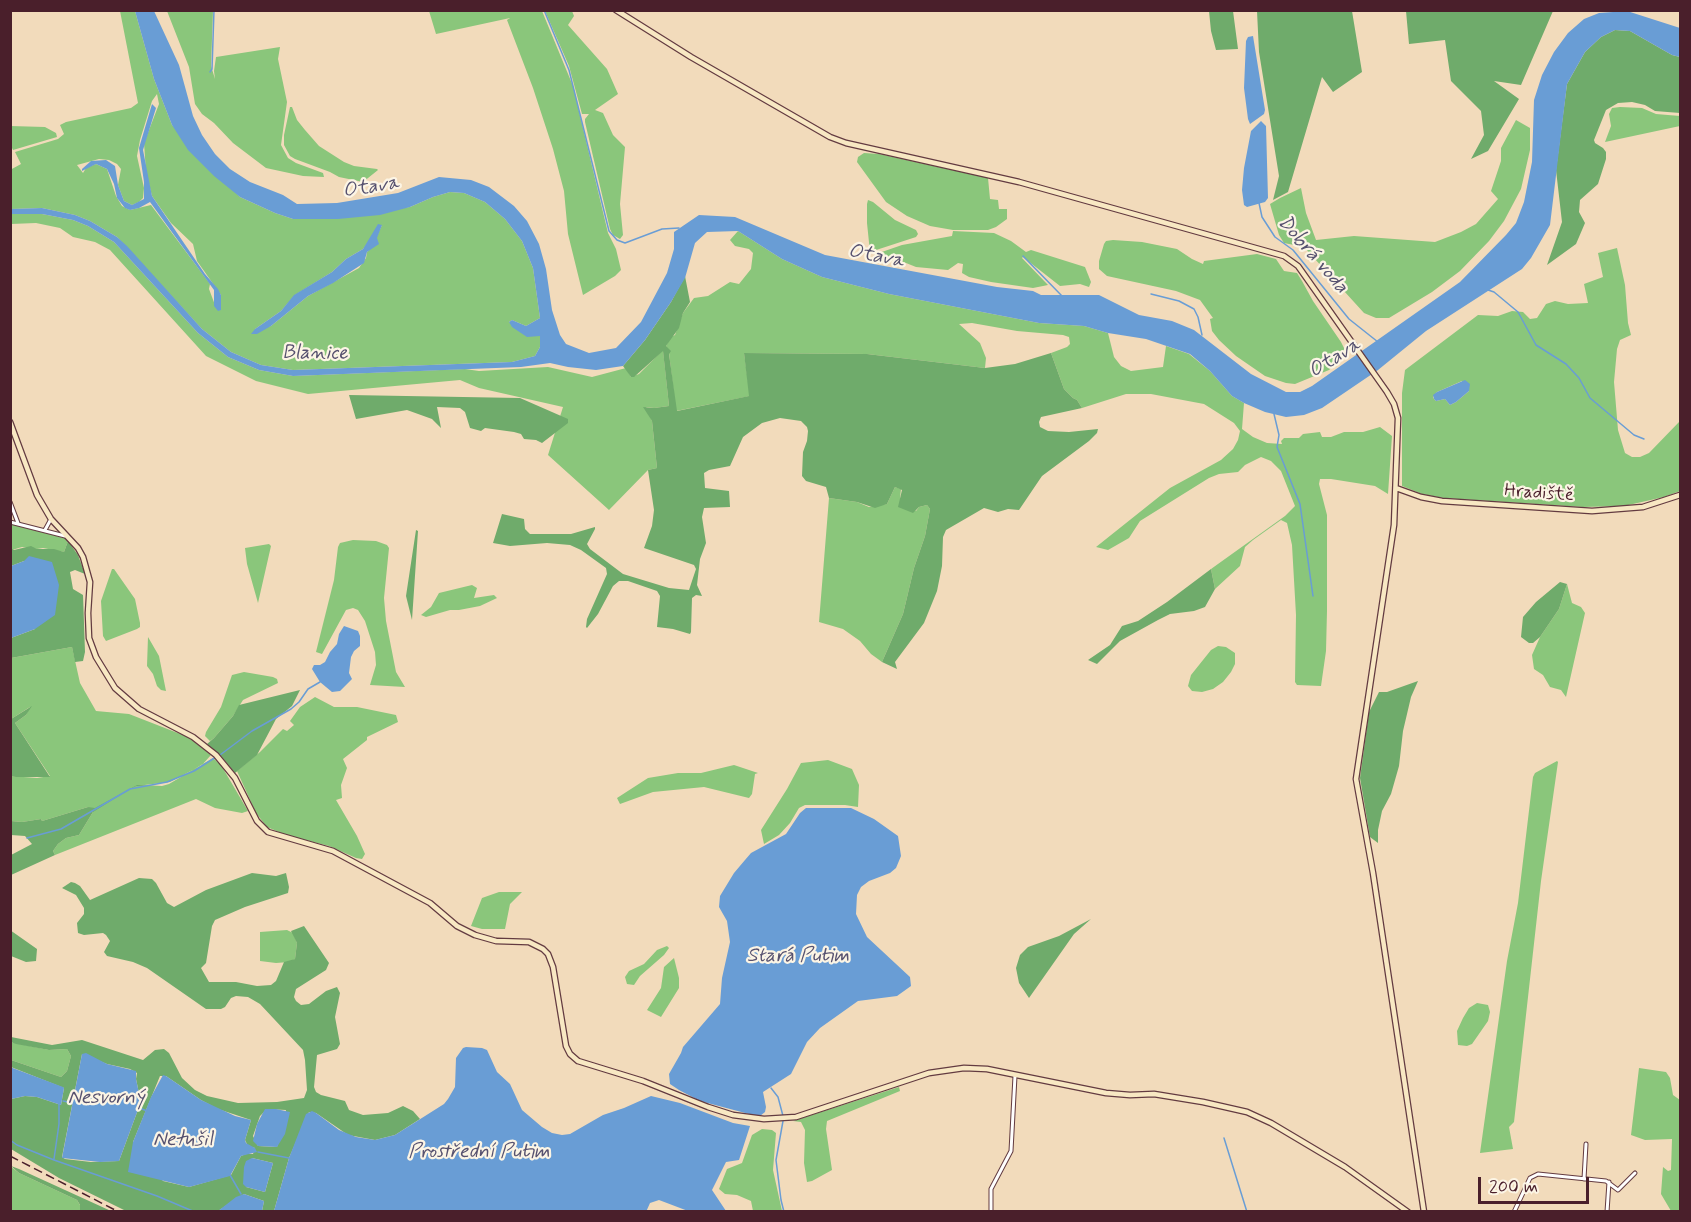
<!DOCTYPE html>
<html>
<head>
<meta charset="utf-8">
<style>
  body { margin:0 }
  #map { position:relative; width:1691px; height:1222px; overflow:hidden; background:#f2dbbb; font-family:Mynerve,sans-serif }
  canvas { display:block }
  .frame { position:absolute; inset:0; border:12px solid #4a1f2b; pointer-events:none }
  .scale { position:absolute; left:1478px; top:1177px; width:111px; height:27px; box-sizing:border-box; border:3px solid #4a1f2b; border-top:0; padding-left:8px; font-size:18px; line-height:21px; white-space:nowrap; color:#4a1f2b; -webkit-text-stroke:4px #fcf5e5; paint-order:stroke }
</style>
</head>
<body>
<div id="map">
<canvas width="1691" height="1222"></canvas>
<div class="frame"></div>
<div class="scale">200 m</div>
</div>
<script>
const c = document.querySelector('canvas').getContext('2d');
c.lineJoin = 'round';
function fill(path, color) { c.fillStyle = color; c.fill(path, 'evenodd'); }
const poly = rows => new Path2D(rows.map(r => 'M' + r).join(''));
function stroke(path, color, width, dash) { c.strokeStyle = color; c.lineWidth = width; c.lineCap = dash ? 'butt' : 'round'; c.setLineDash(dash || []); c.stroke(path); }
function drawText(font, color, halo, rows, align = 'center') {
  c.font = font + ' Mynerve,sans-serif'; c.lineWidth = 4.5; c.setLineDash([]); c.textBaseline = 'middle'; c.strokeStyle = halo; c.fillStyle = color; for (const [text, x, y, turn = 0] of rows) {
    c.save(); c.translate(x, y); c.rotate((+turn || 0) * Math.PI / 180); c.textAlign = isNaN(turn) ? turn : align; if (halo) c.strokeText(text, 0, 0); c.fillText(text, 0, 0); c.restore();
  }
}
fill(poly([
  [120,11,135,11,154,79,172,125,240,197,275,213,293,219,410,207,433,197,450,192,464,193,485,202,505,219,522,241,533,268,540,318,526,326,512,320,509,322,540,335,540,347,535,356,512,362,293,370,261,365,231,352,202,329,117,237,90,221,75,215,42,208,11,209,10,170,21,164,15,152,58,139,64,134,60,125,66,122,131,108,138,103],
  [157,94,159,104,144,143,146,172,152,196,171,223,193,244,197,261,221,295,221,310,215,305,209,289,210,284,151,205,130,210,122,206,116,196,107,169,96,164,86,168,83,173,77,165,99,159,109,160,117,164,121,169,118,185,124,201,132,205,139,202,143,198,144,188,137,156,140,140,152,101],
  [382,225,372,247,367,252,366,258,359,268,308,296,271,326,255,329,281,311,295,295,332,272,346,259,363,249],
  [167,11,213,11,211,66,215,79,214,71,216,57,280,47,278,59,287,102,281,145,288,158,296,163,323,173,324,177,303,176,266,168,233,143,214,123,202,114,195,104,189,67],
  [429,11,542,11,573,86,608,233,616,249,621,270,615,276,583,295,568,234,564,191,553,149,533,88,507,20,510,18,436,34],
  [545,11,572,11,574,16,568,25,607,69,618,94,595,110,603,113,613,135,625,147,620,204,623,235,620,239,613,235,610,229,585,122,585,119,589,114,582,114,569,66],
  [290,107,292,107,297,120,305,130,319,146,344,162,354,166,377,169,378,170,363,182,339,177,330,172,295,159,290,156,284,145,284,135],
  [1620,107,1642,108,1656,114,1680,116,1680,126,1605,142,1611,126,1609,114,1612,108],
  [1516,120,1530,128,1530,150,1521,189,1504,221,1489,241,1460,271,1432,292,1389,318,1376,318,1364,313,1304,247,1284,243,1279,235,1270,204,1280,198,1301,188,1306,213,1316,240,1354,236,1435,242,1461,232,1476,224,1498,199,1491,191,1501,161,1501,148],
  [10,126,45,127,56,133,57,137,13,150,11,146],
  [864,153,879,154,988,178,990,199,998,200,999,209,1007,209,1007,219,996,227,988,230,953,230,930,226,907,216,886,202,857,162,858,157],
  [868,200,873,202,895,220,916,230,918,234,916,237,870,252,867,223,867,204],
  [24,213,42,214,73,220,88,226,114,242,198,333,228,357,259,370,293,376,465,369,479,371,548,367,592,377,626,368,631,377,639,374,663,350,669,406,654,408,646,407,652,421,657,468,648,470,609,510,548,455,563,407,479,388,460,380,308,394,256,381,206,356,110,250,95,242,73,237,60,228,36,223,11,224,10,214],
  [738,231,782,259,822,277,889,294,1039,323,1084,326,1108,333,1114,357,1121,366,1131,371,1163,367,1166,346,1189,354,1210,371,1232,396,1244,403,1242,429,1253,437,1267,443,1282,444,1281,441,1284,438,1299,438,1303,434,1320,432,1322,437,1331,437,1344,432,1363,432,1380,427,1392,436,1388,494,1375,486,1331,479,1320,479,1319,484,1327,515,1327,611,1326,651,1321,686,1297,685,1295,682,1296,615,1292,545,1287,523,1281,520,1253,540,1245,547,1240,566,1215,589,1211,569,1285,516,1295,506,1281,471,1271,461,1261,457,1245,465,1238,472,1219,474,1209,478,1140,521,1129,538,1108,550,1096,547,1170,488,1221,460,1233,449,1238,440,1240,431,1234,423,1204,404,1151,394,1126,394,1082,408,1077,400,1073,398,1064,389,1051,353,1067,347,1070,344,1069,337,1063,335,1017,331,972,323,959,324,980,343,986,358,985,368,867,354,744,353,750,396,676,411,669,353,666,346,671,337,675,335,683,313,694,298,708,296,730,282,739,284,751,269,753,253,749,249,735,246,730,240],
  [953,231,994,233,1011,241,1026,252,1031,250,1085,267,1091,282,1089,287,1080,284,1060,286,1023,257,1022,258,1048,285,1033,288,991,282,969,277,962,273,963,264,958,263,948,270,916,267,901,261,885,260,874,257,876,254,902,245,952,236],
  [1113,240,1142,242,1177,249,1192,259,1203,264,1204,261,1257,254,1276,259,1284,271,1297,273,1302,281,1313,301,1341,342,1345,350,1345,356,1329,370,1295,384,1286,383,1265,376,1236,356,1219,340,1212,331,1210,319,1213,318,1200,300,1176,291,1107,276,1099,269,1099,261,1104,244,1106,241],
  [1617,248,1625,285,1628,323,1631,335,1620,340,1617,349,1614,382,1618,430,1625,453,1632,457,1640,457,1649,453,1680,421,1680,491,1664,497,1624,506,1583,507,1443,498,1422,494,1402,486,1402,393,1405,370,1478,315,1498,316,1512,311,1523,312,1530,319,1537,318,1546,304,1555,301,1568,304,1588,303,1584,284,1603,277,1598,253],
  [1462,381,1469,391,1456,402,1450,405,1445,399,1436,401,1434,399,1433,397,1437,392],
  [895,487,901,489,900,498,916,511,919,507,927,505,930,509,925,536,914,568,903,614,882,662,871,654,860,641,843,629,819,622,829,498,857,502,869,507,887,504],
  [10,524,64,538,68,541,64,552,43,548,37,549,22,547,12,550],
  [353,540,376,541,387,545,389,548,384,598,386,621,396,672,405,687,370,685,376,665,375,652,365,621,358,610,353,608,346,610,322,654,316,652,334,580,338,547,340,543],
  [269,544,271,546,258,603,247,564,245,548],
  [112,569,114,569,135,599,140,623,140,627,137,629,106,641,103,636,101,601],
  [1567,584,1572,603,1581,607,1585,613,1566,697,1561,690,1550,687,1543,675,1534,669,1532,655,1540,637,1559,609],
  [472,585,477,588,474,598,494,595,497,598,480,606,459,610,450,610,426,617,421,615,431,607,439,593],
  [148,637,159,656,166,691,161,690,157,686,153,674,147,666],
  [1218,646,1226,647,1235,653,1235,664,1231,672,1223,682,1213,689,1202,692,1192,691,1188,686,1191,675,1211,650],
  [72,647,80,683,96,711,129,714,188,737,211,755,202,765,170,782,136,786,162,786,169,784,213,758,221,765,248,811,242,813,215,808,196,799,55,855,53,851,58,844,66,838,79,835,93,812,88,807,42,821,41,819,22,822,11,821,10,776,37,778,50,776,15,723,26,715,30,707,11,719,11,658],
  [244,672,273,677,277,679,278,683,243,700,233,716,214,738,210,741,205,736,206,732,221,707,232,675],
  [315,697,334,707,357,707,396,715,398,722,367,737,367,740,343,759,347,768,341,785,342,798,336,800,357,836,365,854,362,859,356,858,329,846,286,835,267,827,256,813,237,771,260,752,283,729,287,731,294,725,290,721,300,707],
  [828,760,852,769,859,785,858,807,845,805,805,805,799,808,790,823,779,835,764,844,761,830,787,789,801,763],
  [1557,761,1558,762,1541,881,1514,1122,1509,1127,1513,1149,1480,1153,1507,961,1518,903,1533,777,1535,773],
  [734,765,758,773,755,774,752,794,749,798,704,787,653,792,620,804,617,798,648,778,678,773,701,773],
  [499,892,522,892,510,904,505,929,482,929,471,926,482,898],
  [287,930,293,933,297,943,295,959,289,962,276,963,260,961,260,932],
  [667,946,669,948,664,955,640,976,634,985,627,984,625,977,629,971,644,964,657,950],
  [674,958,679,978,679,988,661,1017,647,1010,661,988,664,967],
  [1477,1003,1488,1005,1490,1012,1488,1021,1472,1044,1467,1046,1458,1045,1457,1031,1463,1018,1469,1008],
  [10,1042,49,1050,67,1049,71,1056,67,1071,61,1077,11,1060],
  [1639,1068,1666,1072,1670,1078,1673,1095,1680,1100,1680,1211,1671,1211,1661,1194,1663,1167,1668,1171,1671,1170,1672,1139,1645,1140,1631,1135],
  [899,1087,900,1091,827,1121,826,1129,832,1170,812,1181,807,1182,804,1163,805,1130,801,1122,793,1121],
  [762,1129,772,1130,776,1133,773,1170,782,1211,753,1211,751,1201,737,1195,725,1194,719,1189,727,1169,742,1163,752,1135],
  [10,1166,19,1173,77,1200,81,1207,80,1211,11,1211]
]), '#8ac67b');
fill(poly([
  [1209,11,1233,11,1238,49,1216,50,1211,31],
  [1257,11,1352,11,1362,72,1333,92,1322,77,1288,192,1273,200,1279,176,1259,52],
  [1406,11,1553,11,1521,85,1494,81,1519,99,1488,151,1471,159,1484,135,1481,111,1451,81,1445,40,1409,44],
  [1615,30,1630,31,1672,55,1680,57,1680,113,1655,111,1645,105,1632,102,1618,103,1606,110,1594,140,1595,143,1603,148,1606,152,1606,159,1598,184,1580,200,1579,212,1585,223,1576,244,1547,265,1562,222,1556,170,1567,84,1585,52,1601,37],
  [685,276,690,302,683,313,679,328,666,346,671,351,669,354,677,411,749,396,744,353,867,354,985,368,1015,364,1051,353,1064,389,1073,398,1077,400,1082,408,1041,417,1039,422,1040,427,1048,431,1069,432,1098,429,1097,433,1089,441,1042,476,1019,510,1008,509,998,512,984,508,946,530,943,537,942,566,937,591,924,623,895,662,897,669,882,662,903,614,914,568,925,536,930,509,927,505,919,507,913,513,898,507,902,490,895,487,887,504,875,508,857,502,829,498,826,487,806,481,802,476,803,452,807,441,808,431,807,427,801,421,780,418,762,423,743,437,730,466,709,470,704,473,705,488,729,491,730,507,704,508,702,517,706,543,700,559,697,585,702,596,696,595,692,598,691,632,690,634,673,629,657,627,660,596,657,591,628,581,619,581,613,586,598,614,587,628,586,627,587,619,607,574,606,568,581,550,570,545,547,543,510,546,493,543,502,514,524,519,525,529,530,534,571,534,595,527,595,529,587,544,590,549,623,574,669,588,689,590,696,569,694,565,644,548,652,526,654,510,648,470,657,468,652,421,643,407,654,408,669,406,663,351,634,377,631,377,623,366,645,340,671,302],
  [349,395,520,398,568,419,568,423,542,443,536,440,524,439,521,434,514,432,485,428,481,431,470,428,465,412,460,408,437,407,441,428,432,419,407,410,356,419],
  [416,530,418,531,412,620,406,596],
  [68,541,78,555,85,574,75,570,70,572,73,589,83,595,85,652,83,661,75,662,72,647,11,658,11,638,35,629,24,561,11,566,10,548,14,550,31,546,37,549,54,549,64,552],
  [1211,569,1215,589,1205,607,1194,611,1170,614,1158,620,1120,641,1097,664,1088,660,1110,645,1122,626,1138,621,1167,602],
  [1560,582,1567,584,1559,609,1540,637,1533,643,1529,643,1521,637,1523,617,1536,602],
  [1418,681,1411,697,1403,731,1399,766,1391,794,1382,811,1378,830,1378,843,1370,837,1360,778,1369,712,1379,692,1387,692],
  [300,690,292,706,276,719,257,755,235,773,221,756,207,744,214,738,233,716,239,705],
  [32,706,26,715,15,723,50,777,16,777,11,776,11,719],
  [137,785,162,786,136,786,122,794,93,812,79,835,66,838,58,844,53,851,55,855,11,875,11,855,32,844,25,836,11,835,11,821,22,822,41,819,42,821,88,807,95,808],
  [252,873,276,876,286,873,289,887,288,893,245,907,215,920,212,926,206,963,201,968,209,982,236,982,257,986,271,985,276,981,284,962,295,959,297,943,291,931,304,926,329,963,326,970,296,989,294,997,296,1001,301,1005,309,1004,326,991,337,987,340,993,335,1017,340,1044,337,1049,317,1055,314,1087,316,1092,321,1095,345,1101,349,1110,363,1115,388,1113,403,1106,413,1111,420,1119,395,1135,375,1140,348,1135,316,1113,309,1112,289,1158,274,1211,262,1211,264,1201,244,1194,218,1211,126,1211,59,1178,11,1149,11,1099,25,1096,37,1097,61,1105,64,1088,11,1067,11,1060,61,1077,67,1071,71,1056,67,1049,49,1050,16,1044,11,1042,11,1037,52,1045,82,1040,143,1060,155,1050,164,1049,169,1053,182,1078,195,1090,207,1096,238,1103,277,1102,304,1098,307,1090,305,1060,303,1050,260,1004,248,997,236,996,231,998,225,1007,221,1009,206,1009,147,968,133,962,107,956,104,952,110,941,106,935,103,933,84,935,78,933,77,923,84,914,84,908,76,895,62,888,71,882,75,883,80,886,90,900,139,878,152,879,156,883,167,903,174,907,206,890],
  [82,1054,107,1064,130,1069,137,1073,136,1079,140,1098,139,1107,119,1161,91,1162,65,1159,62,1157],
  [160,1076,166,1076,201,1100,218,1109,251,1120,245,1140,248,1146,255,1148,253,1154,246,1154,241,1156,231,1175,189,1187,163,1181,133,1142],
  [267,1109,286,1110,277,1147,258,1146,253,1136,260,1116],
  [252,1158,273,1163,265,1192,246,1187],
  [1091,919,1074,934,1029,998,1019,983,1016,968,1020,955,1028,947,1059,936],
  [10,930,37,949,36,961,26,962,11,956],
  [11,1166,19,1169,111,1211,80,1211,80,1205,77,1200,19,1173]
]), '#6fab6b');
fill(poly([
  [135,11,154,11,179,65,193,116,202,135,215,154,230,169,250,182,283,195,297,204,337,203,398,193,439,177,471,180,489,187,514,206,527,221,539,244,546,269,552,310,560,335,566,344,589,353,616,348,641,322,667,273,674,249,674,232,699,215,735,217,825,255,997,287,1033,291,1041,295,1099,295,1139,315,1172,321,1194,330,1251,374,1286,392,1300,392,1312,386,1460,282,1506,235,1516,223,1524,202,1532,162,1534,100,1542,75,1554,52,1568,33,1584,19,1599,13,1627,11,1680,28,1680,57,1672,55,1630,31,1615,30,1601,37,1585,52,1567,84,1550,225,1531,258,1522,269,1426,331,1378,370,1322,408,1304,415,1286,417,1265,412,1244,403,1232,396,1210,371,1190,354,1146,339,1108,333,1084,326,1039,323,889,294,822,277,782,259,738,231,707,232,695,243,685,278,671,302,645,340,623,366,596,370,568,367,550,363,521,367,293,376,259,370,228,357,198,333,114,242,88,226,73,220,42,214,11,214,10,209,42,208,75,215,90,221,117,237,127,246,202,329,231,352,261,365,293,370,512,362,535,356,540,347,540,336,527,337,512,327,509,322,512,320,526,326,540,318,533,268,522,241,505,219,485,202,464,193,450,192,433,197,410,207,380,215,338,219,293,219,275,213,240,197,214,176,188,150,172,125,154,79],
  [1253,36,1265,110,1264,114,1250,124,1248,119,1244,88,1246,41,1248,37],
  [152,104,156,108,143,150,152,196,205,274,218,289,221,295,221,310,218,311,214,306,214,290,150,202,139,208,130,210,125,208,117,198,114,184,107,169,96,164,82,171,82,169,91,161,106,160,115,166,118,185,124,201,132,205,144,199,144,182,139,148],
  [1261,121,1266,126,1268,198,1265,202,1247,207,1244,205,1242,190,1244,168,1251,131],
  [378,224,382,225,377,238,379,244,367,252,364,263,333,283,308,296,271,326,257,334,251,334,255,329,281,311,294,295,332,272,346,259,363,249],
  [1465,380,1470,384,1469,391,1456,402,1450,405,1445,399,1436,401,1434,399,1433,395,1437,392],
  [29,556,52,562,59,585,55,615,35,629,11,638,11,566,24,561],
  [344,626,358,631,360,636,360,646,354,651,351,657,349,673,352,679,340,691,332,692,320,682,312,669,314,665,320,665,325,662,330,652,337,644,339,634],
  [806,808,851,808,874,819,898,836,901,856,896,868,890,873,869,881,861,887,857,895,856,914,867,937,910,977,911,986,897,996,858,1001,820,1028,807,1042,791,1074,763,1092,766,1107,765,1112,760,1116,749,1114,700,1101,679,1090,670,1084,669,1074,681,1053,683,1047,720,1004,722,978,730,942,727,921,719,907,720,896,734,873,745,860,751,853,786,834,800,813],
  [466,1047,482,1048,487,1050,497,1072,510,1084,522,1110,542,1127,552,1133,562,1135,570,1134,603,1115,624,1108,651,1096,680,1103,733,1123,750,1126,739,1160,726,1162,712,1190,726,1211,688,1211,659,1200,650,1203,646,1212,274,1211,289,1158,306,1114,312,1111,316,1113,339,1130,356,1137,375,1140,395,1135,444,1104,448,1099,455,1087,456,1058,463,1048],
  [86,1053,107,1064,136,1071,136,1079,140,1098,139,1107,119,1161,100,1162,62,1158,82,1054],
  [10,1067,63,1087,64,1088,61,1105,37,1097,25,1096,11,1099],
  [163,1075,166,1076,201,1100,235,1116,251,1120,245,1140,246,1143,255,1148,257,1152,241,1156,230,1176,189,1187,128,1172,133,1142,151,1097],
  [265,1109,276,1109,290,1112,285,1134,277,1147,258,1146,253,1141,257,1124],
  [252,1158,273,1163,265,1192,246,1187,243,1184,244,1167,246,1161],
  [244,1194,264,1201,262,1211,218,1211,236,1197]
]), '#699dd5');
stroke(poly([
  [544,10,569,70,609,231,617,240,625,243,662,229,679,228],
  [210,72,212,69,214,10],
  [1259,203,1262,217,1275,237,1293,250,1349,319,1378,342],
  [1023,256,1062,296],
  [1488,290,1494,292,1518,312,1536,345,1566,364,1579,378,1590,398,1634,435,1644,439],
  [1151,294,1179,301,1194,309,1198,317,1202,335],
  [1274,414,1279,435,1277,447,1300,504,1313,596],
  [220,755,252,731,291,709,299,702,308,689,320,682],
  [27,838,61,829,130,789,167,782,194,771,216,757],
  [771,1088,778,1097,783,1116],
  [63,1101,73,1103],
  [137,1107,147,1111],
  [783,1121,776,1160,781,1200,784,1212],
  [1224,1138,1247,1212],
  [10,1140,17,1145,54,1160,157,1196,195,1212],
  [258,1152,289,1158],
  [54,1159,59,1124,59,1104],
  [230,1175,241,1194]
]), '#699dd5', 1.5);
const street = poly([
  [10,502,18,523],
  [10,522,65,536],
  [45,530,51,519],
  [1584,1179,1586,1144],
  [991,1212,991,1189,1011,1151,1015,1076],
  [1514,1212,1530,1178,1538,1174,1606,1181,1618,1190,1635,1173],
  [1607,1212,1609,1182]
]);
const secondary = poly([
  [616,10,691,57,830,137,846,143,1019,182,1284,256,1298,266,1387,392,1394,404,1398,418,1394,525,1356,779,1373,873,1424,1212],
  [10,422,37,495,51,519,78,548,83,557,90,582,88,613,89,638,96,657,115,688,139,709,193,737,216,755,235,778,257,821,268,832,333,851,430,903,457,926,475,935,496,941,529,942,543,949,548,954,553,967,566,1046,570,1054,578,1061,643,1081,708,1107,733,1115,764,1119,796,1117,929,1073,964,1068,987,1069,1106,1093,1130,1095,1154,1094,1203,1102,1247,1112,1271,1123,1345,1167,1408,1212],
  [1396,488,1421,497,1442,501,1592,511,1643,507,1680,495]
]);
stroke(street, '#633b41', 5);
stroke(secondary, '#633b41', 7);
stroke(street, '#fff', 3);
stroke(secondary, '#f8e8c3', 4.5);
stroke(poly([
  [10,1156,119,1212]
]), '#4a1f2b', 1.5, [9, 4.5]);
drawText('18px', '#4a1f2b', '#fcf5e5', [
  ["Hradiště",1539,494,4]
]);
drawText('italic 20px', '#56516f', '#fcf5e5', [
  ["Otava",371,188,-9],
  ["Dobrá voda",1312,255,49],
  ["Otava",876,257,11],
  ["Blanice",315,354,1],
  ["Otava",1335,359,-32],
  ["Stará Putim",798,957],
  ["Nesvorný",106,1099],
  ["Netušil",183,1141],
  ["Prostřední Putim",479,1153]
]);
</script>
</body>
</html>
